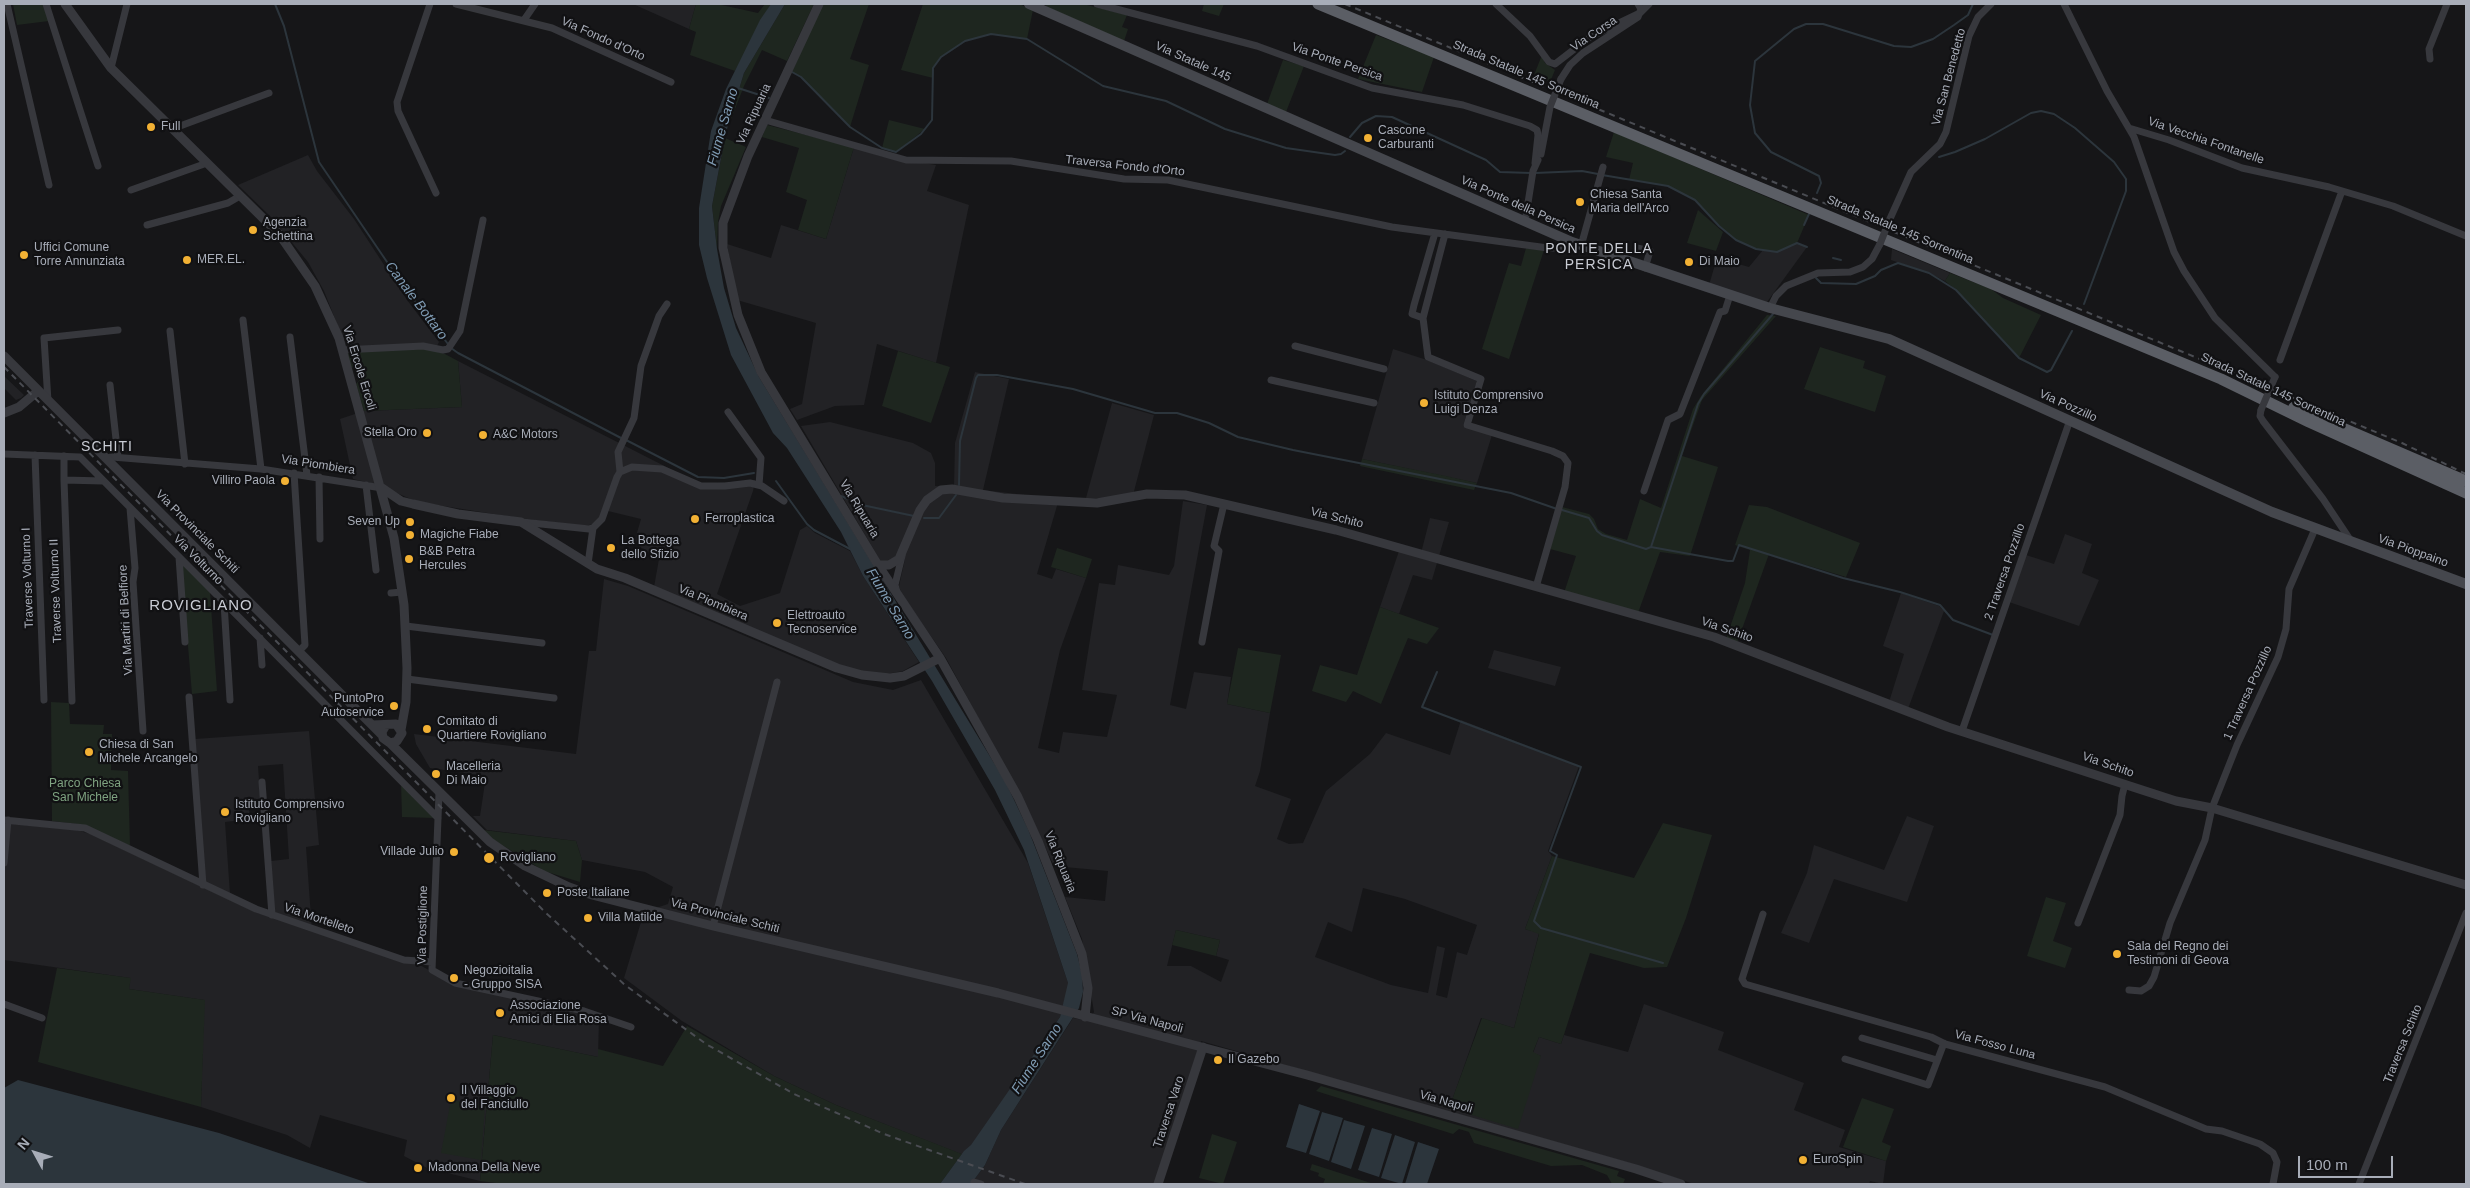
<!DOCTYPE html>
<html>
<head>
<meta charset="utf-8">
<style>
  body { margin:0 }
  #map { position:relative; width:2470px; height:1188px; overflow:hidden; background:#161618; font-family:Arial,sans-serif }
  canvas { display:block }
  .frame { position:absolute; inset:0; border:5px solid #a8adb8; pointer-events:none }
  .north { position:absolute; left:10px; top:1128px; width:50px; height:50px; -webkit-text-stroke:4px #111113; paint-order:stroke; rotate:309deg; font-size:14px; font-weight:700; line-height:20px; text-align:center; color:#a8adb8 }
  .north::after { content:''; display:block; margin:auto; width:18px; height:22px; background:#a8adb8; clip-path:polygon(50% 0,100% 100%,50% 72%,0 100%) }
  .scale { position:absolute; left:2298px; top:1156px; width:95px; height:22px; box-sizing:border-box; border:2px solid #a8adb8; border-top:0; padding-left:6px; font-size:15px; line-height:18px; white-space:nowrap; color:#a8adb8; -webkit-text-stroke:4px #111113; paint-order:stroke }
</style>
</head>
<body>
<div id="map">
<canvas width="2470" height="1188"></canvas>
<div class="frame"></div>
<div class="north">N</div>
<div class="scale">100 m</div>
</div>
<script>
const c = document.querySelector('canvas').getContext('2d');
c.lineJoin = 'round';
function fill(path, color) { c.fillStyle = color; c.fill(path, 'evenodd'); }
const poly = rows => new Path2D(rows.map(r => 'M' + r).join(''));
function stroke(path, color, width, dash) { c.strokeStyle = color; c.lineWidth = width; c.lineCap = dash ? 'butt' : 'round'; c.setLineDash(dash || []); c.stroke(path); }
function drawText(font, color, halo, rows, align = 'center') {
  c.font = font + ' Arial,sans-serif'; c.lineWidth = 4.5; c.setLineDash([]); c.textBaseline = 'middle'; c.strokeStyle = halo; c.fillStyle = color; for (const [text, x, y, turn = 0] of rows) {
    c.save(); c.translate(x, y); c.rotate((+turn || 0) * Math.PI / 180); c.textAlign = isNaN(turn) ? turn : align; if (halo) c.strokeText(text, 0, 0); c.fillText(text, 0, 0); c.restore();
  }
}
fill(poly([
  [633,4,696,4,689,29],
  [854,147,880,156,936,165,927,191,969,205,936,363,877,344,864,405,835,406,797,420,790,409,802,404,816,323,737,300,727,244,771,258,781,225,826,239],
  [308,155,317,171,354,219,407,300,439,342,437,346,349,347,345,344,324,291,308,262,271,217,238,185],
  [1797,243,1807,247,1767,302,1709,285,1717,258,1749,267,1763,250,1777,252],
  [1892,249,1950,273,1945,281,1929,273,1891,260],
  [1393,349,1427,360,1477,381,1463,426,1492,435,1477,483,1362,459],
  [458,361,690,479,705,484,755,480,753,491,717,594,740,606,780,593,800,530,807,526,815,533,850,551,863,576,919,662,903,671,886,674,859,671,829,662,654,587,659,559,634,543,641,519,608,511,594,524,584,526,519,518,418,502,375,484,353,479,340,419,364,411,462,407],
  [975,372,1009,379,983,490,1059,499,1037,574,1052,579,1056,569,1086,578,1060,650,1038,748,1059,753,1063,732,1107,737,1117,695,1082,690,1099,583,1115,585,1118,565,1169,575,1174,566,1183,501,1207,505,1170,705,1186,709,1194,672,1231,677,1227,704,1270,713,1260,771,1255,786,1291,799,1277,839,1289,844,1303,843,1326,791,1370,754,1386,733,1450,755,1461,720,1579,766,1548,851,1552,856,1525,929,1539,933,1514,1028,1481,1018,1449,1109,1541,1056,1533,1053,1539,1037,1561,1044,1564,1035,1628,1052,1644,1004,1724,1032,1718,1050,1804,1083,1794,1110,1845,1130,1839,1147,1886,1161,1883,1184,1870,1181,1869,1184,1694,1184,1629,1163,1201,1041,1154,1184,971,1184,985,1165,1001,1130,1073,1018,1089,1021,1094,1012,1082,939,1065,897,1105,901,1108,871,1054,866,1028,810,946,658,901,593,899,586,905,559,898,554,893,561,881,562,801,426,830,422,913,443,931,453,935,463,935,486,954,487,955,443],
  [1363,888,1405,899,1477,925,1467,955,1457,952,1447,998,1436,995,1445,948,1437,946,1428,993,1391,985,1315,957,1328,922,1352,932],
  [1176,930,1220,940,1216,956,1229,960,1221,982,1191,966,1167,966],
  [4,376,24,395,21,398,16,400,4,388],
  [1112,403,1154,415,1133,495,1114,498,1086,498],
  [1430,518,1449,522,1432,580,1413,575,1399,614,1380,607,1399,551,1420,557],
  [2065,534,2092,544,2082,573,2099,580,2079,626,2009,602,2026,555,2054,564],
  [604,579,628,586,853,682,893,690,921,680,1028,863,1069,986,1060,1017,966,1156,836,1105,774,1076,682,1021,624,978,644,912,668,904,673,887,645,872,582,860,576,841,487,830,473,816,480,816,486,776,430,768,416,744,414,734,576,754,589,651,596,651],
  [1901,593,1939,606,1944,611,1908,709,1889,702,1904,654,1883,646],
  [1494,650,1561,667,1555,686,1488,668],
  [309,731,319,845,306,847,312,931,418,964,452,983,540,1002,599,1018,598,1057,493,1035,480,1181,427,1168,404,1156,407,1140,320,1115,310,1148,287,1135,201,1107,204,1000,129,989,130,978,4,960,4,823,77,830,90,834,260,914,274,913,271,861,289,859,283,764,258,766,261,808,249,809,250,819,225,822,230,894,205,883,195,739],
  [1907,816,1934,826,1907,902,1834,879,1809,943,1781,933,1807,873,1814,845,1884,870]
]), '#222225');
fill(poly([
  [13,4,45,4,49,21,17,25],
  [696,4,717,4,758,13,765,4,771,4,735,71,690,55,696,32,689,29],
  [785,4,814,4,787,61,762,50,744,86,726,132,744,73],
  [822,4,869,4,850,59,869,65,850,127,801,77,792,72],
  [923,4,1019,4,1033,10,1027,39,991,34,965,41,941,57,933,68,933,78,901,70],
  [1045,4,1083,4,1127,15,1122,27,1128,29,1124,41,1047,7],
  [1204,4,1224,4,1219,16,1202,11],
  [1376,35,1434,57,1422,92,1358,79],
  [1542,55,1545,63,1555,70,1550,82,1534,75],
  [1283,60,1304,66,1286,112,1267,104],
  [889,120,925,129,896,152,882,148],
  [767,125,854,147,826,239,798,230,807,200,786,192,799,148,762,137],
  [1614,132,1809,215,1797,243,1777,252,1756,249,1736,240,1719,226,1695,200,1668,186,1629,180,1633,163,1606,157],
  [725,138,746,147,721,206,718,222,717,249,712,206],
  [1698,210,1723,232,1716,251,1687,243],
  [1526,248,1544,250,1509,359,1482,349,1509,263,1521,266],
  [1950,273,1991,289,2003,298,2041,315,2019,358,1956,290,1945,281],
  [1767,315,1776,316,1702,400,1682,456,1718,467,1690,556,1660,552,1638,613,1564,593,1576,556,1550,549,1562,507,1589,514,1594,519,1598,529,1606,534,1627,540,1640,499,1661,508,1693,409,1701,396],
  [1820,347,1865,361,1863,368,1886,376,1875,412,1804,389],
  [424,348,445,354,458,361,462,407,364,411,356,384,361,378,358,369,351,367,347,354,349,352],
  [898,351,950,367,931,423,882,406],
  [1362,459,1446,476,1477,483,1474,490,1360,466],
  [1749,505,1767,507,1860,543,1846,577,1769,554,1737,643,1726,639,1745,583,1750,550,1735,545],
  [1057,548,1092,559,1086,578,1051,567],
  [181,562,210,592,217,691,192,694],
  [1380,607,1439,628,1427,644,1408,638,1381,704,1353,691,1346,702,1312,691,1320,665,1357,675],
  [1238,648,1281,655,1270,713,1227,704],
  [51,702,69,703,70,724,104,725,103,734,112,734,111,770,128,771,130,846,91,828,77,824,52,821],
  [401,783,434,818,402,817],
  [1663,823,1712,835,1686,918,1667,967,1644,968,1590,953,1561,1044,1539,1037,1533,1052,1541,1056,1518,1129,1449,1108,1482,1018,1514,1028,1539,934,1525,929,1552,856,1634,878],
  [483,830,576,841,582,860,580,882,544,871,494,840],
  [2046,897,2066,903,2053,941,2072,948,2065,968,2027,956],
  [1176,930,1220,940,1216,956,1172,945],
  [57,968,131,978,129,989,205,1000,201,1107,38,1062],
  [687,1026,774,1076,836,1105,962,1154,940,1184,504,1184,480,1181,493,1035,598,1057,598,1049,663,1066],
  [1321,1086,1619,1171,1617,1176,1625,1179,1623,1184,1612,1184,1607,1175,1582,1165,1551,1166,1474,1143,1469,1132,1459,1129,1453,1134,1316,1091],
  [1862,1098,1894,1109,1882,1142,1891,1146,1886,1161,1843,1147],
  [451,1100,485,1105,481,1160,441,1153],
  [1212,1134,1237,1142,1223,1184,1199,1178],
  [1312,1164,1374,1184,1323,1184,1325,1179,1318,1176,1319,1173,1310,1170]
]), '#1e261f');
fill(poly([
  [771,4,785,4,744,73,726,132,712,206,717,249,724,288,736,328,759,377,1005,781,1028,829,1077,954,1082,974,1083,992,1079,1008,1001,1130,985,1165,971,1184,940,1184,964,1151,971,1145,1060,1017,1068,983,1024,850,995,790,932,681,863,576,841,532,787,448,773,433,731,355,707,278,699,245,699,208,711,131,726,89,760,20],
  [18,1080,219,1133,371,1184,4,1184,4,1088],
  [1299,1104,1320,1111,1306,1153,1286,1147],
  [1322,1112,1343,1118,1329,1161,1309,1154],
  [1344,1120,1365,1126,1351,1169,1331,1162],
  [1372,1128,1392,1134,1379,1177,1358,1170],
  [1395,1135,1415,1142,1402,1184,1381,1178],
  [1418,1142,1439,1149,1427,1184,1405,1184]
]), '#2c353c');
stroke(poly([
  [275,4,284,26,319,162,402,284,448,344],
  [792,72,801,77,850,127,882,148,896,152,921,134,932,120,933,68,941,57,965,41,991,34,1027,39,1103,86,1166,101,1225,129,1286,148,1335,155,1341,154,1345,151],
  [738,88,769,98],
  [1350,137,1362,123,1376,116,1392,117,1486,160,1500,172,1531,173],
  [1939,157,1955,152,1985,139,2031,113,2041,111,2054,114,2075,128,2114,162,2126,179,2126,191,2084,304],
  [1535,173,1582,171,1598,174],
  [1602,175,1668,186,1695,200,1719,226,1736,240,1756,249,1777,252,1797,243,1807,247],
  [1817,193,1821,183,1819,176,1771,152,1755,133,1750,105,1755,61,1794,29,1806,24,1823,24,1894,46,1911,47,1933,39,1954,25,1968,15,1973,4],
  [1804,225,1809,214],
  [1833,258,1841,260],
  [1816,278,1821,283,1856,284,1875,276,1881,270,1898,263,1929,273,1956,290,2019,358,2047,372,2051,370,2072,331],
  [451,348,458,353,621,438],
  [626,440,698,477,724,478,754,473],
  [776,481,807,524,814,530,850,549],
  [959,485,960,441,976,378,978,375,997,375,1073,389,1155,413,1177,413,1209,423,1238,437,1293,450,1511,493,1557,509],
  [841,496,862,505,914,516],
  [1562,510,1589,518,1597,531,1602,535,1646,549,1651,547,1698,404,1704,394,1773,314],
  [924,518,939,518,956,495],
  [1651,547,1728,561,1733,561,1739,545,1843,578,1900,592,1940,605,1953,620,1993,635],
  [1437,672,1422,707,1581,767,1550,851,1557,855,1534,921,1541,928,1663,963]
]), '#2c353c', 2);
stroke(poly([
  [7,4,49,185],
  [46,4,98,166],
  [430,4,397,102,398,111,436,193],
  [456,4,552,28,671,82],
  [1097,4,1257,46,1372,88,1463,105,1530,126,1537,130,1538,135,1535,163],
  [1496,4,1530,36,1549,62,1555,64,1590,37,1640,13,1649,4],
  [2064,4,2107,91,2134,137,2174,252,2184,271,2215,318,2275,377],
  [524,20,535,4],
  [2430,59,2429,49,2447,4],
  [111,68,127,4],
  [1561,79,1570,65,1583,53,1638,17,1641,9,1638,4],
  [765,120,906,160,1011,161,1124,179,1168,180,1392,227,1548,248,1558,248,1572,242],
  [2129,128,2169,140,2242,168,2329,187,2393,206,2466,236],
  [172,129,269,93],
  [131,190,207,163],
  [1889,221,1911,172,1940,144,1946,132,1969,36,1978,17,1991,4],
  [1525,222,1533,171,1538,160],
  [147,225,228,203,240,196],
  [1445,234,1423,318,1428,357,1481,379,1467,425,1552,451,1563,456,1568,463,1565,487,1536,587],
  [1581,246,1603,167],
  [1637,248,1650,251,1645,268],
  [1770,308,1776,296,1786,286,1818,273,1850,272,1863,267,1872,259,1880,244],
  [1423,318,1412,314,1414,305,1435,233],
  [243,320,261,469],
  [170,331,185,464],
  [290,337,307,475],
  [1295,346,1384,369],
  [342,350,423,346,443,350,448,349,460,331,483,220],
  [2280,360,2342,191],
  [1271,380,1374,403],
  [110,385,118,457],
  [48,401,44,338,118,330],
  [2261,410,2260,416,2263,421,2323,499,2351,541],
  [728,412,761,458,759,485],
  [4,454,80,457,438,818],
  [35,455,44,700],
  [105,458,112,457,261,469,382,488],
  [620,472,618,452,634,418,641,366,659,316,667,304],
  [294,473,305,645,299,651],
  [319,477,320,539],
  [64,480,64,456],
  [366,485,376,570],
  [1644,491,1668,420,1680,414,1720,312,1725,311,1730,295],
  [130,508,135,568,133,582,143,731],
  [522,522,589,529,593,528,602,519,617,477,620,472,632,467,662,469,701,486,725,486,750,483,762,486,784,501],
  [179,557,185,642],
  [588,564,593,528],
  [897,592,895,585,902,556],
  [391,593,402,592],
  [224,603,230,700],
  [406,626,542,643],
  [260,638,262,665],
  [1202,642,1219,551,1214,546,1224,504],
  [407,679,554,698],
  [189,697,203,885],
  [72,701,64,480,103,481],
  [1962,731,2070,420],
  [262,782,272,915],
  [439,793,432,970,455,983,584,1011,631,1027],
  [4,820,85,828,256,909,404,960,432,962],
  [4,863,8,820],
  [1763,914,1742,979,1745,984,1931,1037,1945,1044,2105,1087,2206,1129,2222,1131,2260,1144,2273,1153,2277,1162,2273,1184],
  [2078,923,2120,815,2122,796,2125,784],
  [713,926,777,682],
  [2129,990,2141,991,2149,986,2154,977,2170,923,2205,840,2212,808,2237,745,2278,657,2286,629,2289,589,2315,529],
  [4,1004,42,1018],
  [1862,1038,1937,1060],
  [1845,1059,1928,1085,1944,1043],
  [974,1182,981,1184],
  [2359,1184,2466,913]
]), '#37383d', 7);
stroke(poly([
  [65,4,111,68,279,234,315,286,339,338,394,538,404,605,407,668,406,702,401,730],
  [819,4,748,156,723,223,723,248,738,315,761,372,878,565,940,658,1018,797,1038,841,1082,954,1088,988,1085,1017],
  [4,356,382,735],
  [4,413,19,407,38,391],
  [382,488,401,501,413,504,458,514,521,522,597,569,625,578,837,668,862,675,890,678,904,676,940,658],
  [878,565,889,565,899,559,920,510,927,500,941,490,952,489,1003,498,1097,503,1147,494,1185,495,1336,530,1714,637,1948,727,2176,801,2212,808,2466,885],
  [372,725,396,724,402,733,397,741,390,743,383,738,382,732,386,725],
  [390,743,490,842,525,866,569,887,592,895,713,926,998,993,1307,1075,1636,1169,1681,1184],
  [1158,1184,1203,1047]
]), '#37383d', 9);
stroke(poly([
  [1029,4,1572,242,1770,308,1889,339,2272,512,2466,584]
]), '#45474d', 10);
stroke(poly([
  [1318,4,2221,379,2309,422,2466,493],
  [2294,407,2466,481]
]), '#5b5e65', 11);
stroke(poly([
  [1345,4,2402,443,2466,474],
  [4,367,546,913,625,985,706,1044,794,1094,884,1134,1025,1184]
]), '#4a4c52', 2, [6, 5]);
stroke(poly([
  [1541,154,1550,107,1561,79],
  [1880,244,1889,221],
  [2261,410,2275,377]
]), '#37383d', 7);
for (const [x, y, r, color] of [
  [151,127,5,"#f2b134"],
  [1368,138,5,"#f2b134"],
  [1580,202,5,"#f2b134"],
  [253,230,5,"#f2b134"],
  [24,255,5,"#f2b134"],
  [187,260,5,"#f2b134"],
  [1689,262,5,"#f2b134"],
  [1424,403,5,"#f2b134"],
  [427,433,5,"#f2b134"],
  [483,435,5,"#f2b134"],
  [285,481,5,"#f2b134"],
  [695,519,5,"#f2b134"],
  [410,522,5,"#f2b134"],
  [410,535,5,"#f2b134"],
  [611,548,5,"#f2b134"],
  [409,559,5,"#f2b134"],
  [777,623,5,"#f2b134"],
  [394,706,5,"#f2b134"],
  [427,729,5,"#f2b134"],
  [89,752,5,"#f2b134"],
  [436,774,5,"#f2b134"],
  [225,812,5,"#f2b134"],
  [454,852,5,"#f2b134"],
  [489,858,6,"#f2b134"],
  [547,893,5,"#f2b134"],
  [588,918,5,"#f2b134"],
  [2117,954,5,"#f2b134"],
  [454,978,5,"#f2b134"],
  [500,1013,5,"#f2b134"],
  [1218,1060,5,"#f2b134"],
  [451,1098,5,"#f2b134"],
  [1803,1160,5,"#f2b134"],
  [418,1168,5,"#f2b134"]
]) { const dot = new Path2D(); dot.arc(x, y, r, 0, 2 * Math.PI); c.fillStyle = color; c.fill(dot); stroke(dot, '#111113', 2); }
drawText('12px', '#a8adb8', '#111113', [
  ["Via Corsa",1594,34,-34],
  ["Via Fondo d'Orto",603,39,24],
  ["Via Statale 145",1193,62,24],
  ["Via Ponte Persica",1337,62,19],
  ["Strada Statale 145 Sorrentina",1526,75,23],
  ["Via San Benedetto",1949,77,-75],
  ["Via Ripuaria",754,114,-65],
  ["Via Vecchia Fontanelle",2206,141,19],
  ["Traversa Fondo d'Orto",1125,166,6],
  ["Via Ponte della Persica",1518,205,24],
  ["Strada Statale 145 Sorrentina",1900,230,23],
  ["Via Ercole Ercoli",359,368,73],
  ["Strada Statale 145 Sorrentina",2273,390,25],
  ["Via Pozzillo",2068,406,24],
  ["Via Piombiera",318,465,9],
  ["Via Ripuaria",859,509,59],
  ["Via Schito",1337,518,14],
  ["Via Provinciale Schiti",197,532,45],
  ["Via Pioppaino",2413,551,20],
  ["Via Volturno",198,560,45],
  ["2 Traversa Pozzillo",2005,572,-71],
  ["Traverse Volturno I",28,578,-92],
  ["Traverse Volturno II",56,591,-92],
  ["Via Piombiera",713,603,23],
  ["Via Martiri di Belfiore",126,620,-93],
  ["Via Schito",1727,630,19],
  ["1 Traversa Pozzillo",2248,693,-66],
  ["Via Schito",2108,765,19],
  ["Via Ripuaria",1060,862,68],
  ["Via Provinciale Schiti",725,916,14],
  ["Via Mortelleto",319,919,19],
  ["Via Postiglione",423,925,-89],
  ["SP Via Napoli",1147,1020,15],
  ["Traversa Schito",2403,1044,-68],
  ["Via Fosso Luna",1995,1045,15],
  ["Via Napoli",1446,1102,16],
  ["Traversa Varo",1169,1112,-72]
]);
drawText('12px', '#a8adb8', '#111113', [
  ["Full",161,127],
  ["Cascone",1378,131],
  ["Carburanti",1378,145],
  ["Chiesa Santa",1590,195],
  ["Maria dell'Arco",1590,209],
  ["Agenzia",263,223],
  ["Schettina",263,237],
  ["Uffici Comune",34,248],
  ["Torre Annunziata",34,262],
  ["MER.EL.",197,260],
  ["Di Maio",1699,262],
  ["Istituto Comprensivo",1434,396],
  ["Luigi Denza",1434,410],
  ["Stella Oro",417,433,"right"],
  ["A&C Motors",493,435],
  ["Villiro Paola",275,481,"right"],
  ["Ferroplastica",705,519],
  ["Seven Up",400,522,"right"],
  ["Magiche Fiabe",420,535],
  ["La Bottega",621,541],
  ["dello Sfizio",621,555],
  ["B&B Petra",419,552],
  ["Hercules",419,566],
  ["Elettroauto",787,616],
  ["Tecnoservice",787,630],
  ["PuntoPro",384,699,"right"],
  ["Autoservice",384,713,"right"],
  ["Comitato di",437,722],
  ["Quartiere Rovigliano",437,736],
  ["Chiesa di San",99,745],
  ["Michele Arcangelo",99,759],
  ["Macelleria",446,767],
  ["Di Maio",446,781],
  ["Istituto Comprensivo",235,805],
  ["Rovigliano",235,819],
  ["Villade Julio",444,852,"right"],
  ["Rovigliano",500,858],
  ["Poste Italiane",557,893],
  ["Villa Matilde",598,918],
  ["Sala del Regno dei",2127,947],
  ["Testimoni di Geova",2127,961],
  ["Negozioitalia",464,971],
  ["- Gruppo SISA",464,985],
  ["Associazione",510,1006],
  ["Amici di Elia Rosa",510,1020],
  ["Il Gazebo",1228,1060],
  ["Il Villaggio",461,1091],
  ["del Fanciullo",461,1105],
  ["EuroSpin",1813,1160],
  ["Madonna Della Neve",428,1168]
], 'left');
drawText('12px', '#7fa381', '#111113', [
  ["Parco Chiesa",85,784],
  ["San Michele",85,798]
]);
drawText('italic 14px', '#7f9bb3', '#111113', [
  ["Fiume Sarno",723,127,-74],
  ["Canale Bottaro",416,301,53],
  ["Fiume Sarno",890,604,59],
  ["Fiume Sarno",1037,1059,-57]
]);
c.letterSpacing = '1px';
drawText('14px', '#c9ccd4', '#111113', [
  ["PONTE DELLA",1599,249],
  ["PERSICA",1599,265],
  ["SCHITI",107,447]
]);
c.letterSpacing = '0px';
c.letterSpacing = '1px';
drawText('15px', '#c9ccd4', '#111113', [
  ["ROVIGLIANO",201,606]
]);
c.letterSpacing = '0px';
</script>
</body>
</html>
